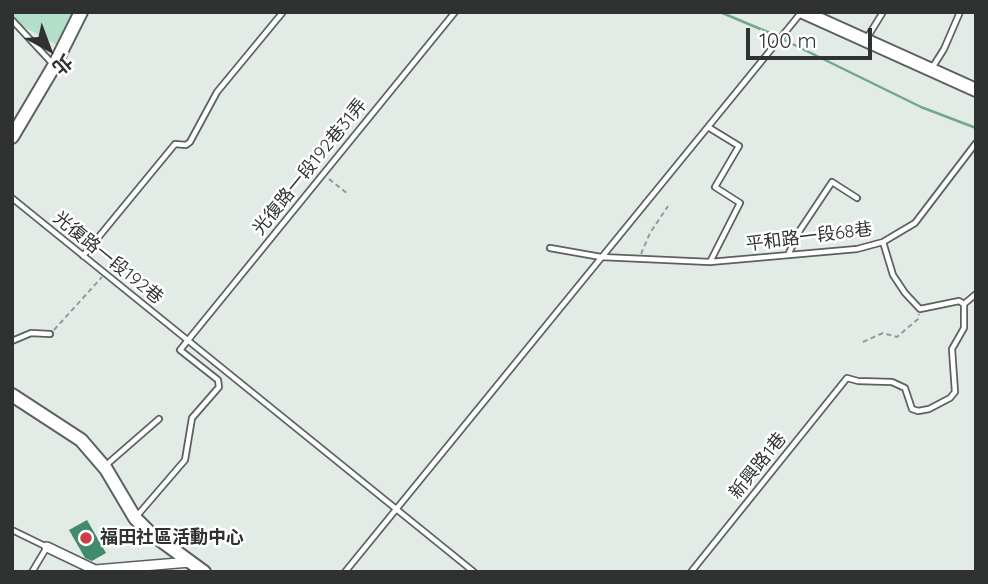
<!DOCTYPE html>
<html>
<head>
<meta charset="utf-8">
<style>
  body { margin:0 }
  #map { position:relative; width:988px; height:584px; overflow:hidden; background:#e3ebe7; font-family:Quicksand,"Noto Sans TC",sans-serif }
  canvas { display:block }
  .frame { position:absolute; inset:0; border:14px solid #2f3230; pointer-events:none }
  .north { position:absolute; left:14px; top:14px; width:70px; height:70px; -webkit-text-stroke:5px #fff; paint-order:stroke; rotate:139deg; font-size:19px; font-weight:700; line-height:28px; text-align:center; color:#2f3230 }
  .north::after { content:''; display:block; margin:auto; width:24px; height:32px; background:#2f3230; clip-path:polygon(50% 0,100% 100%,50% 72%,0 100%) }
  .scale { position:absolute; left:746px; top:28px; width:126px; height:32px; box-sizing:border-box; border:4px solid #2f3230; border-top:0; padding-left:9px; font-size:21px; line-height:24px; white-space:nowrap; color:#2f3230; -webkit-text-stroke:5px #fff; paint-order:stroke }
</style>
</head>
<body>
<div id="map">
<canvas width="988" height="584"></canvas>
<div class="frame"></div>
<div class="north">北</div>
<div class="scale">100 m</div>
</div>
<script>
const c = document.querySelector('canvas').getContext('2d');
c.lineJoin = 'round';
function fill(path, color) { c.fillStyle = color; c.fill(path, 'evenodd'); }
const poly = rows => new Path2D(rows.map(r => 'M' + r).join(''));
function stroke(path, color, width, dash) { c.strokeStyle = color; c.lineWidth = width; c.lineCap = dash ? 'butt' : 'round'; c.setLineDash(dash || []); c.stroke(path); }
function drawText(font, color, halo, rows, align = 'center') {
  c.font = font + ' Quicksand,"Noto Sans TC",sans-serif'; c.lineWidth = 5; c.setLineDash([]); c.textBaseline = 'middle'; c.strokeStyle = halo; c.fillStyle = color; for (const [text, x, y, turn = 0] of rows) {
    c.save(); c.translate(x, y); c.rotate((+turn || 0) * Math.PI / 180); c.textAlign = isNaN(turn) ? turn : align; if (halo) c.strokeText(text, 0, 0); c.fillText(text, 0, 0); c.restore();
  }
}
fill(poly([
  [12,12,75,12,59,46,20,25,12,16]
]), '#b3dfca');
stroke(poly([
  [720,12,770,33,921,107,976,128]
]), '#72a68e', 2.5);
fill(poly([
  [87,520,106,553,92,561,85,558,69,530]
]), '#418a6c');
const lane = poly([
  [12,20,52,63],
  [867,38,883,12],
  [932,68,944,49,960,12],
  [708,127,739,146,715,187,740,203,710,262],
  [12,198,474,572],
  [883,242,893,275,905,293,920,309,959,301,964,304,976,294],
  [550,248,601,257,710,262,857,249,883,242,915,223,976,143],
  [788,255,800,230,832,182,857,198],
  [83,256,175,144,186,145,190,142,217,92,283,12],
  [12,341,31,333,50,334],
  [105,466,159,419],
  [136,517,185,460,192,418,219,387,218,380,180,350,455,12],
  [12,530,47,547,32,572],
  [345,572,800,14],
  [691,572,847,378,858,381,892,382,905,388,912,409,918,411,929,409,950,398,955,392,952,349,964,328,964,304]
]);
const street = poly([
  [47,547,95,570,190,562]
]);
const secondary = poly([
  [803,12,976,90],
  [12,137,54,66,81,12],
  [12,395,81,440,106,469,135,518,148,531,204,572]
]);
stroke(lane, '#5b625e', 8);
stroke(street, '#5b625e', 12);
stroke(secondary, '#5b625e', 16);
stroke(poly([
  [329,179,348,194],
  [641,254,650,233,668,206],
  [54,330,102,277],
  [863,342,883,333,897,337,918,319,919,314]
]), '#949a97', 2, [5, 3.5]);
stroke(lane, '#fff', 4.5);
stroke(street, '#fff', 9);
stroke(secondary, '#fff', 12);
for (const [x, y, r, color] of [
  [86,538,7,"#ce3e48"]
]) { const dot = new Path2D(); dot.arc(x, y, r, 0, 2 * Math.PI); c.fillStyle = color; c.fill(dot); stroke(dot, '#fff', 2.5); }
drawText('18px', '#2f3230', '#fff', [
  ["光復路一段192巷31弄",310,167,-51],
  ["平和路一段68巷",809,237,-7],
  ["光復路一段192巷",108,258,39],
  ["新興路1巷",758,466,-51]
]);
drawText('bold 18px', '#2f3230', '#fff', [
  ["福田社區活動中心",100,538]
], 'left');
</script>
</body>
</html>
